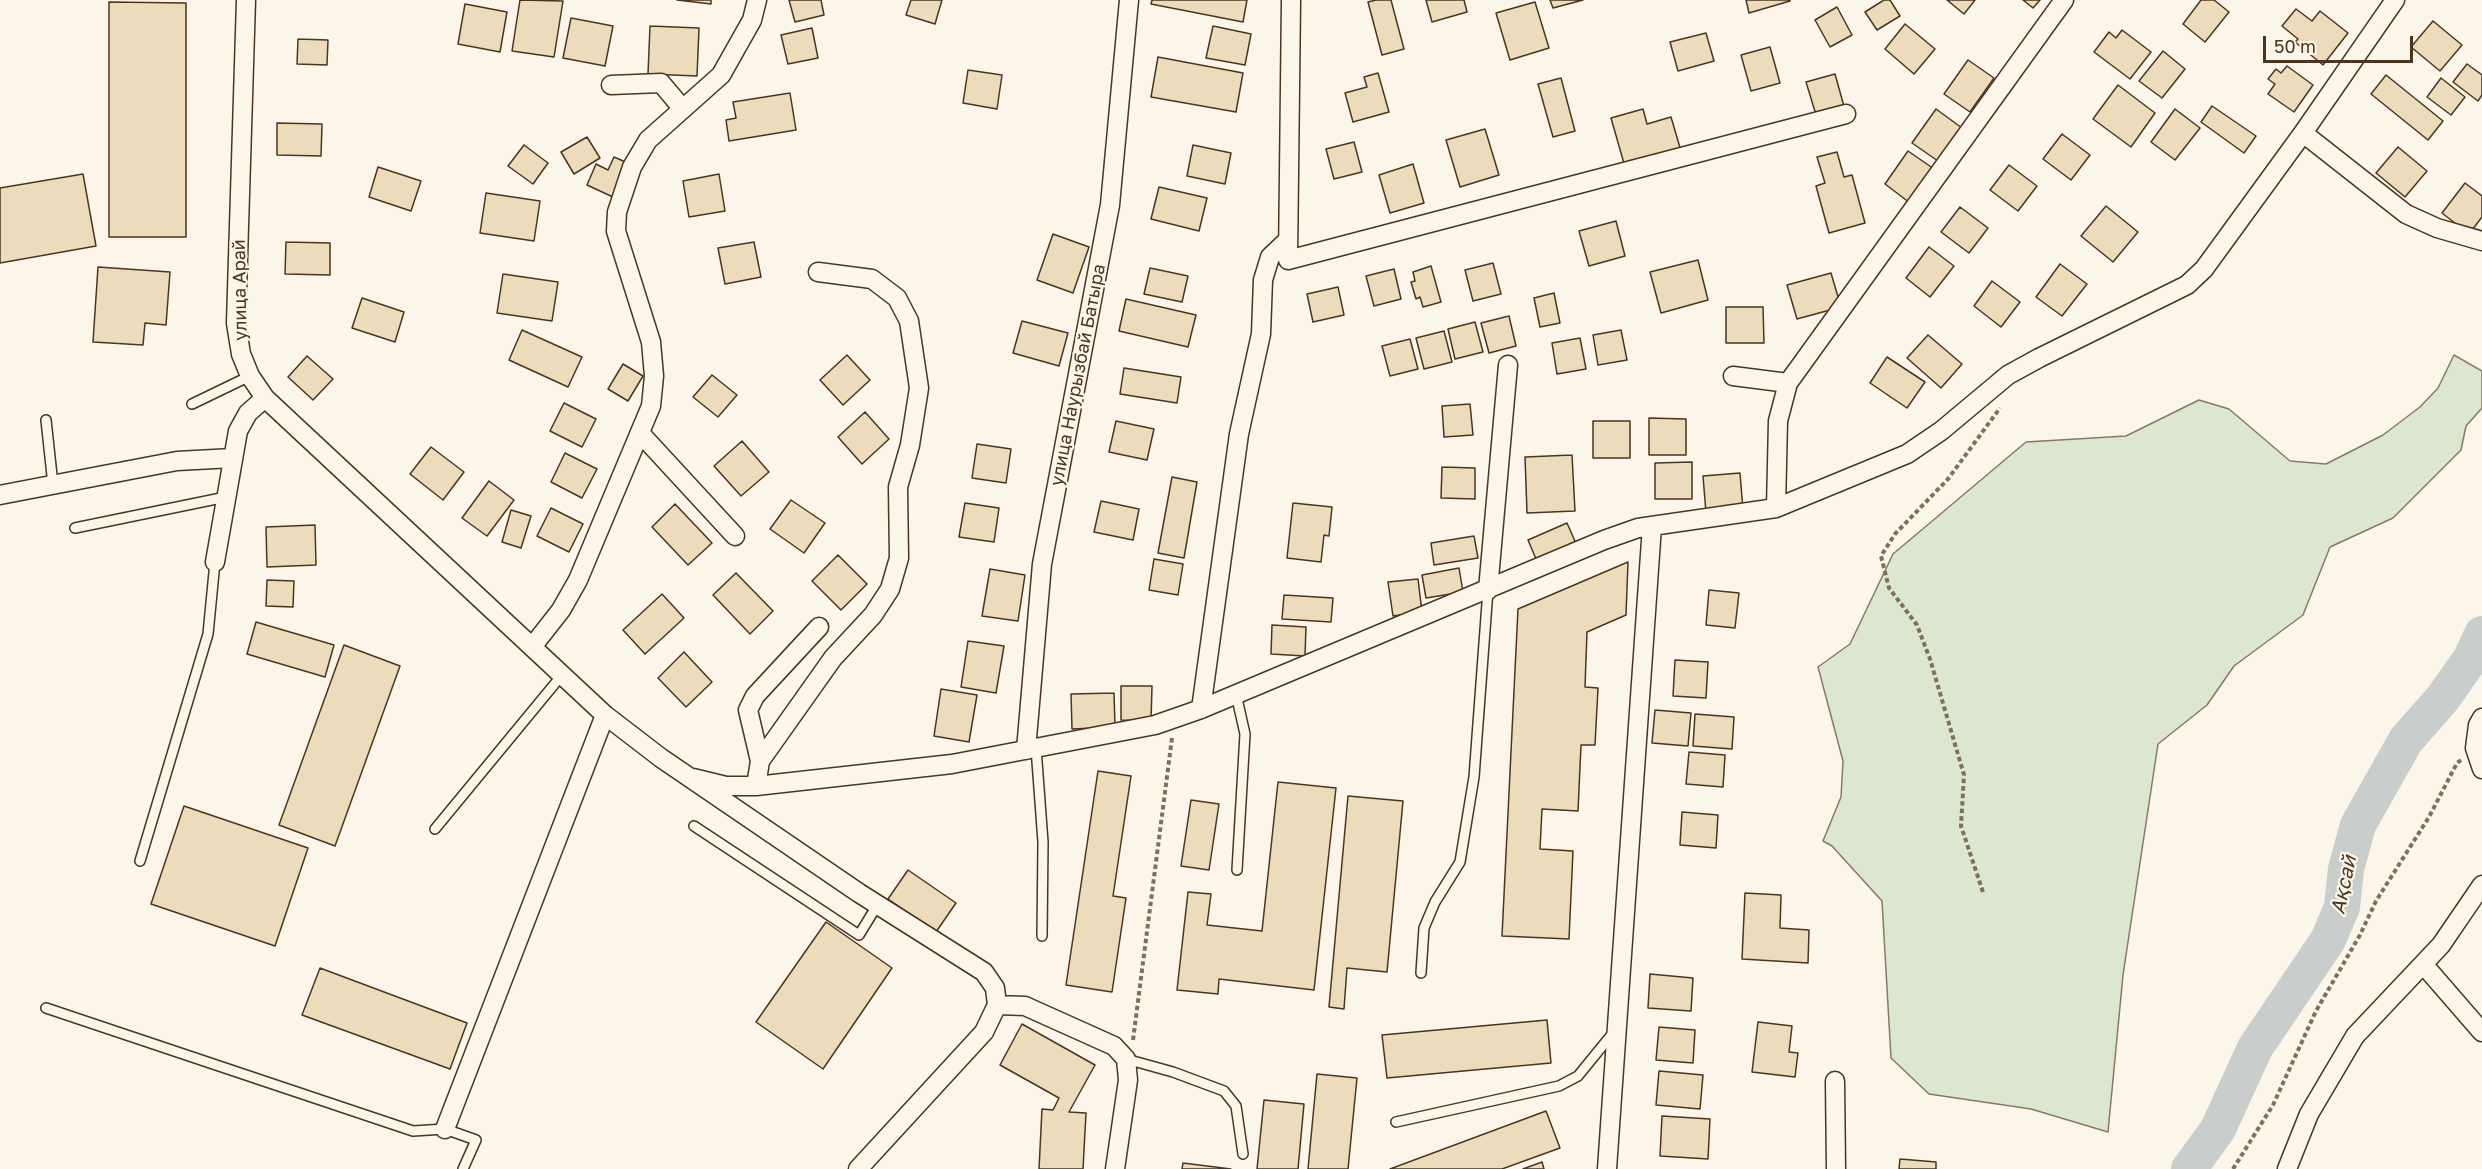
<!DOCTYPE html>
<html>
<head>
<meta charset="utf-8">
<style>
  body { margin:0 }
  #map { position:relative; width:2482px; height:1169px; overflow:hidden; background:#fbf6e9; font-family:"Golos Text",sans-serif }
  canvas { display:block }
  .scale { position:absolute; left:2263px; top:36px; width:150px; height:27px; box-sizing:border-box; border:3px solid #4a3520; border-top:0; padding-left:8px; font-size:18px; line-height:21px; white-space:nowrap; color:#4a3520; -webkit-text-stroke:4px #fbf6e9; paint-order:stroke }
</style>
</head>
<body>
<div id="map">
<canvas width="2482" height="1169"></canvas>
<div class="scale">50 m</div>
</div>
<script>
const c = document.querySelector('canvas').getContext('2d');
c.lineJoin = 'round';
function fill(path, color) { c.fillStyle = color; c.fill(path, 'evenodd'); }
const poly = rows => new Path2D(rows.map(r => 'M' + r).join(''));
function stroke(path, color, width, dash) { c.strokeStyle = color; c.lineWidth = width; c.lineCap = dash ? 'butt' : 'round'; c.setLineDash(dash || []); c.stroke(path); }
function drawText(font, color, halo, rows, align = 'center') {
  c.font = font + ' "Golos Text",sans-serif'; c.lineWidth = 4.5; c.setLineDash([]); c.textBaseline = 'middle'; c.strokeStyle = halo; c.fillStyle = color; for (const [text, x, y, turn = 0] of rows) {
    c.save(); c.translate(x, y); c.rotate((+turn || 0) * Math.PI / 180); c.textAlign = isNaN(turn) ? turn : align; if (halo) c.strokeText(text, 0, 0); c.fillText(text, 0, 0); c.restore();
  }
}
const green = poly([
  [2454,355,2482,371,2482,408,2466,426,2461,450,2393,518,2330,547,2303,615,2234,666,2207,705,2158,744,2123,975,2108,1132,2031,1109,1929,1094,1891,1058,1882,901,1832,846,1823,841,1841,797,1843,761,1818,667,1850,644,1893,554,2026,442,2126,436,2199,400,2229,409,2290,461,2326,464,2383,435,2420,407,2438,388,2454,355]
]);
fill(green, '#dce7d0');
stroke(green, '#887966', 1.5);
stroke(poly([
  [2189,1169,2218,1129,2255,1048,2328,940,2342,907,2346,869,2358,825,2406,740,2443,698,2471,658,2482,634]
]), '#c9cecd', 36);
const building = poly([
  [520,0,563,1,554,57,512,51,520,0],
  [677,0,711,0,711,4,677,0],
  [789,0,821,0,824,15,795,22,789,0],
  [911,0,942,0,935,24,906,15,911,0],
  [1152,0,1247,0,1243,22,1151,4,1152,0],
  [1376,0,1391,0,1404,49,1382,55,1368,2,1376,0],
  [1426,0,1464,0,1467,12,1432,22,1426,0],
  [1550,0,1583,0,1553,8,1550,0],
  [1746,0,1790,0,1790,1,1749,13,1746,0],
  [1884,0,1890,0,1900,16,1877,30,1865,12,1884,0],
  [1947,0,1975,0,1964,14,1947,0],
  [2023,0,2040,0,2033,8,2023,0],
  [2201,0,2214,0,2229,12,2205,42,2183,24,2201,0],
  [109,2,186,3,186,237,109,237,109,2],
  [1535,2,1549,48,1510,60,1496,13,1535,2],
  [465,4,507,12,500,52,458,44,465,4],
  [1837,7,1852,35,1830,47,1815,20,1837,7],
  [2296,9,2312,21,2320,11,2348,33,2323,65,2295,42,2298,39,2282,26,2296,9],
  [571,18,613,26,605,66,563,58,571,18],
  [2433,21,2462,45,2440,71,2411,47,2433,21],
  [1905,24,1935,49,1914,74,1885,49,1905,24],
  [650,26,699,28,697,76,648,74,650,26],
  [1213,26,1251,34,1245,65,1206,58,1213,26],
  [812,28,818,58,788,64,781,35,812,28],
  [2122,30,2151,52,2130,79,2094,52,2109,32,2116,38,2122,30],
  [1706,33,1714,61,1678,71,1670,42,1706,33],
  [298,39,328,40,327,65,297,64,298,39],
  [1770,47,1780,83,1751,91,1741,55,1770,47],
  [2163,51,2185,69,2162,98,2139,81,2163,51],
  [1158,57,1243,73,1236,112,1151,97,1158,57],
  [1968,60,1994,78,1970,112,1944,94,1968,60],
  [2467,64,2482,75,2482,95,2478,101,2453,82,2467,64],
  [2287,66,2313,85,2294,112,2268,94,2275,84,2268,79,2276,69,2281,73,2287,66],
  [968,70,1002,75,997,109,963,103,968,70],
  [1378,73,1389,112,1353,122,1345,93,1367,87,1364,77,1378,73],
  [1835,74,1845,110,1817,118,1806,82,1835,74],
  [2386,75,2443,121,2428,140,2371,94,2386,75],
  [1561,78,1575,131,1553,137,1538,84,1561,78],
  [2441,78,2465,97,2451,115,2427,97,2441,78],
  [2118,85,2155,113,2131,147,2093,119,2118,85],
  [790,93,796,130,729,141,726,120,736,118,733,102,790,93],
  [2212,106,2256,136,2244,153,2201,122,2212,106],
  [1643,109,1647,124,1671,117,1681,151,1625,167,1611,118,1643,109],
  [1936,109,1962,128,1938,161,1912,143,1936,109],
  [2175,109,2200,128,2175,160,2151,142,2175,109],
  [277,123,322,124,321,156,277,155,277,123],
  [1485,129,1499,175,1460,187,1446,140,1485,129],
  [2062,134,2090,155,2071,180,2043,159,2062,134],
  [587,137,600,158,574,174,561,152,587,137],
  [1354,142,1362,172,1334,179,1326,149,1354,142],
  [524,145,548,163,533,184,508,166,524,145],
  [1193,145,1231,153,1225,184,1187,176,1193,145],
  [2398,147,2427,171,2405,197,2376,173,2398,147],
  [1908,151,1934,169,1910,203,1885,184,1908,151],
  [1837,152,1844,177,1852,175,1865,223,1829,233,1816,186,1825,183,1817,157,1837,152],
  [614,157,628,163,613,197,587,185,596,164,608,170,614,157],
  [1413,164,1424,203,1390,213,1379,175,1413,164],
  [2009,165,2037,186,2018,211,1990,190,2009,165],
  [378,167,421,181,411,211,369,197,378,167],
  [83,174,96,246,0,263,0,188,83,174],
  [719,174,725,211,689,217,683,181,719,174],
  [2465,183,2482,196,2482,217,2469,234,2442,213,2465,183],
  [1159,187,1207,198,1199,231,1151,219,1159,187],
  [486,193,540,201,534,241,480,233,486,193],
  [2106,206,2138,232,2113,262,2081,236,2106,206],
  [1960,207,1988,228,1969,253,1941,232,1960,207],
  [1616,221,1625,256,1589,266,1579,231,1616,221],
  [1053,234,1089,247,1073,293,1037,280,1053,234],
  [286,242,330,243,330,275,285,274,286,242],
  [754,242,761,277,725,284,718,248,754,242],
  [1929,247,1954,266,1930,297,1906,278,1929,247],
  [1698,260,1708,300,1661,313,1650,272,1698,260],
  [1493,263,1501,294,1473,301,1465,270,1493,263],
  [2060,264,2087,284,2062,316,2036,297,2060,264],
  [1431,266,1441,302,1423,307,1420,297,1416,299,1411,282,1415,281,1413,272,1431,266],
  [98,267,170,272,166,325,145,323,143,345,93,342,98,267],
  [1150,268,1188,276,1182,302,1144,294,1150,268],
  [1394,269,1401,299,1374,306,1366,276,1394,269],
  [1831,273,1841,307,1797,319,1787,285,1831,273],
  [503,274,558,282,552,321,497,313,503,274],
  [1992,281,2020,302,2001,327,1974,306,1992,281],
  [1338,287,1344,315,1313,322,1307,294,1338,287],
  [1554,293,1560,323,1540,327,1534,298,1554,293],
  [362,298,404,312,395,342,352,328,362,298],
  [1126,299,1196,315,1188,347,1119,331,1126,299],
  [1726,307,1763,307,1764,343,1726,343,1726,307],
  [1509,316,1516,346,1489,353,1481,323,1509,316],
  [1022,321,1068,333,1059,366,1013,353,1022,321],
  [1475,322,1483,352,1455,359,1448,329,1475,322],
  [522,330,582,357,568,387,509,360,522,330],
  [1621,330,1627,360,1598,365,1593,335,1621,330],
  [1444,331,1452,362,1424,369,1416,338,1444,331],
  [1928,335,1962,364,1941,388,1907,358,1928,335],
  [1580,338,1586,369,1557,374,1552,343,1580,338],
  [1410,339,1418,369,1390,376,1382,346,1410,339],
  [847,355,870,380,843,405,820,380,847,355],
  [307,356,333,379,313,400,288,377,307,356],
  [1887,357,1925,382,1907,408,1870,383,1887,357],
  [623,364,643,376,628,401,608,389,623,364],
  [1124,368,1181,377,1177,403,1120,394,1124,368],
  [712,375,737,395,718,417,693,397,712,375],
  [564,403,596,419,582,447,550,431,564,403],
  [1470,404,1473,435,1444,437,1442,406,1470,404],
  [865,412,889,439,862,464,838,437,865,412],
  [1649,418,1686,419,1686,455,1649,455,1649,418],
  [1116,421,1154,429,1147,460,1109,452,1116,421],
  [1593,421,1630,421,1630,458,1593,458,1593,421],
  [742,441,769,472,741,496,714,466,742,441],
  [977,444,1011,449,1006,483,972,478,977,444],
  [431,447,464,472,443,500,410,474,431,447],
  [565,453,597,469,582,498,551,482,565,453],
  [1572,455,1575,511,1527,513,1525,457,1572,455],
  [1692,462,1692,499,1655,499,1655,463,1692,462],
  [1442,467,1475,468,1475,499,1441,498,1442,467],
  [1740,473,1743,510,1706,513,1703,476,1740,473],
  [1172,477,1197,482,1184,558,1158,553,1172,477],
  [489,481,514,500,487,536,462,518,489,481],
  [791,500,825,523,804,553,770,529,791,500],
  [1101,501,1139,509,1133,540,1094,532,1101,501],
  [965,503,999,508,994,542,959,537,965,503],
  [1293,503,1332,507,1329,536,1324,535,1321,562,1287,558,1293,503],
  [675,504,712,543,688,565,652,527,675,504],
  [551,508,583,524,569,552,537,536,551,508],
  [511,510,531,516,521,548,502,542,511,510],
  [1567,523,1578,548,1539,566,1528,540,1567,523],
  [315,525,316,565,267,567,266,527,315,525],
  [1474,536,1478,558,1434,565,1431,543,1474,536],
  [838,555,867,584,841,610,812,581,838,555],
  [1154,559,1183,564,1178,595,1149,590,1154,559],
  [1628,562,1626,615,1587,632,1585,687,1598,688,1595,745,1581,745,1578,811,1542,809,1540,849,1573,851,1569,939,1502,936,1518,609,1628,562],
  [1459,568,1463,592,1426,598,1422,575,1459,568],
  [990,569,1025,575,1018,621,982,616,990,569],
  [736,573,773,611,750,634,713,595,736,573],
  [1418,579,1422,612,1393,616,1388,582,1418,579],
  [267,580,294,581,293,607,266,606,267,580],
  [1709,590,1739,593,1735,628,1706,625,1709,590],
  [662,594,684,618,645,654,623,630,662,594],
  [1284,595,1333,598,1331,622,1282,619,1284,595],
  [256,622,334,645,325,677,247,654,256,622],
  [1272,625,1306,627,1305,656,1271,654,1272,625],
  [968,641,1004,646,996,693,961,687,968,641],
  [344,645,400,666,335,846,279,825,344,645],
  [684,652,712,682,686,707,658,678,684,652],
  [1675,660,1708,662,1706,698,1673,696,1675,660],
  [1121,686,1152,686,1151,721,1121,720,1121,686],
  [941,689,977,695,969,742,934,736,941,689],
  [1114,693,1115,727,1072,729,1071,694,1114,693],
  [1655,710,1691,713,1688,746,1652,743,1655,710],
  [1695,714,1734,717,1732,749,1693,746,1695,714],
  [1689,752,1725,755,1723,787,1686,784,1689,752],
  [1098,771,1131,776,1113,896,1126,898,1112,992,1066,985,1098,771],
  [1278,782,1336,788,1314,990,1219,979,1218,994,1177,990,1188,892,1211,894,1207,925,1262,931,1278,782],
  [1348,796,1403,801,1387,972,1347,968,1344,1009,1329,1007,1348,796],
  [1191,800,1219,804,1209,870,1181,866,1191,800],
  [184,806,308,848,275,946,151,904,184,806],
  [1682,812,1718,815,1716,848,1680,845,1682,812],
  [908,870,956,903,936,932,888,899,908,870],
  [1745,893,1781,895,1780,928,1809,930,1808,963,1742,959,1745,893],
  [826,922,892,968,823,1069,756,1022,826,922],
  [320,968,467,1023,450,1069,302,1015,320,968],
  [1650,974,1693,978,1691,1011,1648,1008,1650,974],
  [1547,1020,1551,1063,1387,1078,1382,1035,1547,1020],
  [1758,1022,1792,1026,1789,1052,1798,1053,1795,1077,1752,1072,1758,1022],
  [1022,1024,1095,1065,1069,1112,1086,1113,1083,1169,1039,1169,1042,1109,1053,1110,1059,1098,1000,1065,1022,1024],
  [1659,1027,1695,1030,1693,1063,1656,1060,1659,1027],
  [1659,1071,1703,1075,1700,1109,1656,1105,1659,1071],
  [1317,1074,1357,1078,1348,1169,1308,1169,1317,1074],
  [1264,1100,1304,1104,1298,1169,1257,1169,1264,1100],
  [1546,1111,1560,1148,1502,1169,1390,1169,1546,1111],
  [1662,1116,1710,1119,1708,1159,1660,1156,1662,1116],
  [1900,1159,1936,1162,1936,1169,1899,1169,1900,1159],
  [1542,1162,1544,1169,1523,1169,1542,1162],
  [1183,1163,1231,1169,1182,1169,1183,1163]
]);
fill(building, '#ecdcbc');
stroke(building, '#4a3520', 1.5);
const service = poly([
  [192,404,250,376],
  [46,420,53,485],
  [75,528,226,497],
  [1236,694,1245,734,1237,870],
  [1036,748,1043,842,1042,936],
  [694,826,859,935,878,904],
  [435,829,562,675],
  [140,861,208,634,215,562],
  [1421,973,1424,928,1435,902,1460,862,1474,777,1488,590],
  [46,1008,413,1131,445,1129,476,1140,463,1169],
  [1126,1059,1173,1072,1224,1091,1236,1106,1243,1154],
  [1396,1122,1559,1086,1578,1076,1613,1033]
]);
const minor = poly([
  [246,0,236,323,241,354,250,376,265,398,605,715,661,758,859,893,984,972,995,988,997,1005,984,1032,858,1169],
  [1291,0,1288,260,1846,114],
  [611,85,661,83,683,109],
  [2303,133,2406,214,2437,228,2482,241],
  [1733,376,1788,383],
  [640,433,735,536],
  [0,495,177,461,233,458],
  [1776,508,1778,421,1788,383,2064,0],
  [215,562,238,431,248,413,265,398],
  [1488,590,1508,365],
  [532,647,561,610,578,580,651,406,654,376,651,342,616,231,617,212,632,167,648,140,721,75,752,20,757,0],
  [1201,709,1239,434,1261,334,1263,280,1270,257,1288,240],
  [2482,718,2478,725,2475,748,2482,769],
  [1026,750,1042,564,1110,205,1129,0],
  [760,761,748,710,755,696,819,627],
  [693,778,726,786,756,786,952,764,1155,725,1201,709,1604,540,1638,528,1776,508,1907,454,1941,431,2008,375,2039,358,2187,285,2204,269,2303,133,2395,0],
  [756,786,760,761,833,658,873,615,890,589,899,558,898,487,910,445,919,388,909,321,897,298,872,279,818,272],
  [2423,964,2482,1032],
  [997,1005,1025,1006,1114,1046,1126,1059,1128,1080,1115,1169],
  [1835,1081,1836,1169],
  [445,1129,605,715],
  [1607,1169,1652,526],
  [2287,1169,2309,1114,2355,1036,2441,945,2482,885]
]);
stroke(service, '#4a3520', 12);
stroke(minor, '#4a3520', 21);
stroke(poly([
  [1983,892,1961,826,1964,775,1930,659,1917,625,1889,588,1881,556,1895,534,1948,479,2000,408],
  [1133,1040,1172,738],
  [2233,1169,2273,1105,2316,1011,2360,935,2376,901,2429,817,2457,763,2461,760]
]), '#7f6f5c', 4, [4.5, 3]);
stroke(service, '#fbf6e9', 9);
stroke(minor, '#fbf6e9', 18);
drawText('18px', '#4a3520', '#fbf6e9', [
  ["улица Арай",240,290,-91],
  ["улица Наурызбай Батыра",1078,375,-79]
]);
drawText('italic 20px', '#4a3520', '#fbf6e9', [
  ["Ақсай",2344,885,-78]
]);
</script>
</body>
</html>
